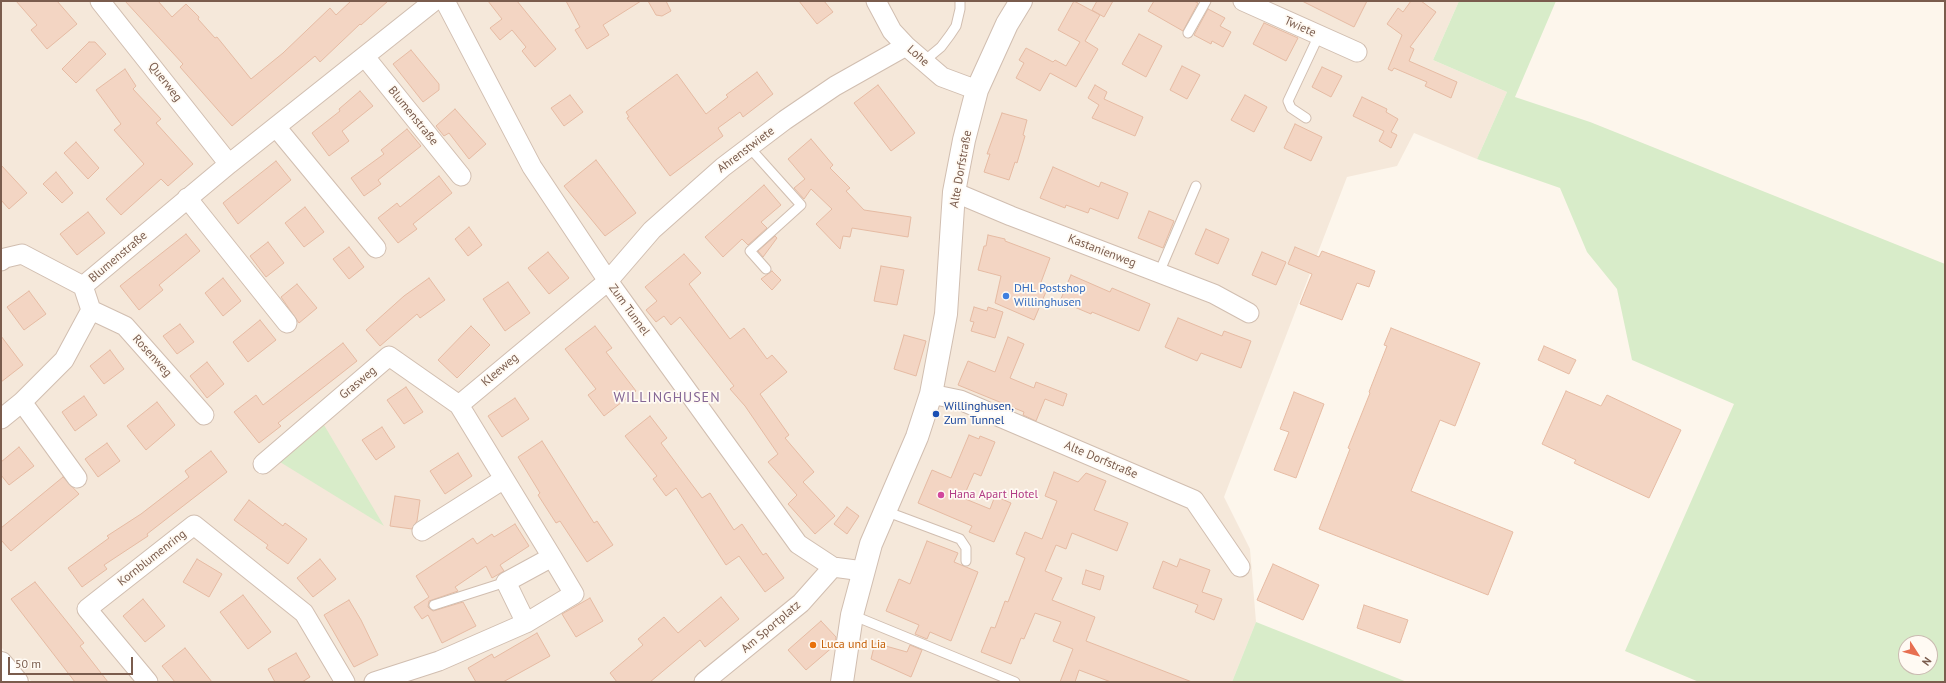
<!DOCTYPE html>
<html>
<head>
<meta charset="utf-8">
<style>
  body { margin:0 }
  #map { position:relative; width:1946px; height:683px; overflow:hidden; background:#fdf6ec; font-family:"PT Sans",sans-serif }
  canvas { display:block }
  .frame { position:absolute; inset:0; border:2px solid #7a5c4d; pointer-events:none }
  .north { position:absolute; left:1898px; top:635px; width:40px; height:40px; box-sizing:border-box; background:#fffaf3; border:1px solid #cabbb1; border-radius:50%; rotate:126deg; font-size:11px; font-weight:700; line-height:16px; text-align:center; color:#7a5c4d }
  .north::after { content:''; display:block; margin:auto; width:14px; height:18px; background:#e76f51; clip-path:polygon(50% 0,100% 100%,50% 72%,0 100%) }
  .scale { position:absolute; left:8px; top:657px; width:125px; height:18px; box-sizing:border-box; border:2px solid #7a5c4d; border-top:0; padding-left:5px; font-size:12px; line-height:14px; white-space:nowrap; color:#7a5c4d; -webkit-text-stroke:3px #fffaf3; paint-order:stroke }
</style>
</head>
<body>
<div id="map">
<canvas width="1946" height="683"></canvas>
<div class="frame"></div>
<div class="north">N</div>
<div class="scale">50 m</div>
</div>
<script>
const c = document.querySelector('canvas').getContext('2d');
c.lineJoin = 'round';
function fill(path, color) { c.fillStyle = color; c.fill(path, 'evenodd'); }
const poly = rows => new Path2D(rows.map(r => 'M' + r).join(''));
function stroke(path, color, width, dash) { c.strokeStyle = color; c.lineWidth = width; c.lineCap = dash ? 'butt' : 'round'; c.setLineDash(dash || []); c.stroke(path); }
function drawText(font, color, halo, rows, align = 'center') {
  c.font = font + ' "PT Sans",sans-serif'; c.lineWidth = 3.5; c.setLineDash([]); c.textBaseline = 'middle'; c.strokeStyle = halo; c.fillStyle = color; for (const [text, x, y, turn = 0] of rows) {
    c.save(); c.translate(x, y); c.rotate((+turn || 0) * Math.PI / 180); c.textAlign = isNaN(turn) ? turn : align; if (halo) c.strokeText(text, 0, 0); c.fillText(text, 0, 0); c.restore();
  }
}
fill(poly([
  [1,1,1459,1,1433,60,1507,92,1477,159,1414,133,1397,166,1347,177,1224,497,1250,549,1256,622,1232,682,32,682,1,647]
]), '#f5e8da');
fill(poly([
  [1459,1,1556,1,1515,97,1590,122,1945,264,1945,682,1699,682,1625,651,1734,404,1632,360,1617,289,1587,252,1560,188,1477,159,1507,92,1433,60],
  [1906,643,1930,643,1930,667,1906,667],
  [324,425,384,526,280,462],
  [1256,622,1407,682,1232,682]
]), '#d8ecc9');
const building = poly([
  [16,1,57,1,77,24,47,49,31,30,37,25,16,1],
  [125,1,158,1,172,17,186,4,199,17,198,19,215,38,217,37,251,79,283,53,330,8,336,15,351,1,388,1,361,25,360,24,320,62,315,56,232,126,180,67,183,64,125,1],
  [488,1,517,1,556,49,535,67,522,51,526,47,512,30,500,40,490,28,502,19,488,1],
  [566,1,641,1,603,25,609,35,587,49,575,30,580,27,566,1],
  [648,1,666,1,671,11,662,16,656,15,648,1],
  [799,1,824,1,833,12,817,24,799,1],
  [1074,1,1100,15,1085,41,1098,49,1076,87,1050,73,1040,91,1016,78,1024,63,1019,60,1026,48,1053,62,1055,60,1066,66,1080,42,1058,30,1074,1],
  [1097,1,1113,1,1104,17,1092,10,1097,1],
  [1154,1,1194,1,1198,3,1183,31,1148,11,1154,1],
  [1302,1,1367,1,1354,27,1302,1],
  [1411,1,1421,1,1436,12,1410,47,1414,49,1409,61,1457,82,1451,98,1425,86,1427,82,1394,68,1392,71,1388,69,1402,35,1387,24,1398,8,1403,12,1411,1],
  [1208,9,1225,18,1220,26,1231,32,1223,47,1212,41,1211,44,1194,35,1208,9],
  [1264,23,1298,38,1286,61,1253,44,1264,23],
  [1139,34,1162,46,1146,77,1122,64,1139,34],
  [89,42,95,42,106,54,76,83,62,69,89,42],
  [411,50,439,84,439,90,423,102,393,64,411,50],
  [1182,66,1200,75,1187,99,1170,90,1182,66],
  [1322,67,1342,76,1331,97,1312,87,1322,67],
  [125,69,136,86,133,89,161,119,156,123,193,164,168,186,161,179,121,215,106,199,144,164,114,130,121,124,96,90,125,69],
  [757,72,773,94,743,117,740,112,718,128,723,136,670,176,627,118,629,117,626,112,677,74,706,114,728,97,726,95,757,72],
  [878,85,915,133,891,151,854,103,878,85],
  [1095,85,1107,92,1104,99,1143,117,1135,136,1092,118,1099,105,1088,98,1095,85],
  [360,91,373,106,342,131,349,141,329,156,312,133,340,111,339,109,360,91],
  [570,95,583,112,564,126,551,108,570,95],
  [1245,95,1267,107,1254,132,1231,120,1245,95],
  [1362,97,1387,109,1386,112,1398,119,1391,132,1397,135,1391,148,1379,141,1384,131,1353,116,1362,97],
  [455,109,486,144,469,159,449,133,444,136,436,126,455,109],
  [1002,113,1027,120,1023,135,1025,136,1017,163,1015,162,1009,180,984,172,990,154,987,154,1002,113],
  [1295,124,1322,137,1311,161,1284,148,1295,124],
  [407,129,421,146,378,180,381,184,364,196,351,178,384,154,381,150,407,129],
  [811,139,833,165,830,168,850,188,846,191,864,210,911,217,908,237,852,228,850,237,843,236,840,249,816,224,832,209,811,189,804,199,794,188,805,179,788,159,811,139],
  [76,142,99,168,88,179,64,153,76,142],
  [596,160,636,213,605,236,564,186,596,160],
  [276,161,291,180,238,224,223,203,276,161],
  [1,165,27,193,9,209,1,200,1,165],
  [1053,167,1099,187,1101,182,1128,193,1118,219,1090,208,1088,213,1066,205,1065,208,1040,198,1053,167],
  [56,172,73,193,62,203,43,184,56,172],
  [439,176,452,193,413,224,417,229,398,243,378,218,397,203,400,207,439,176],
  [764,185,781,205,761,222,767,228,748,245,742,239,723,257,705,237,764,185],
  [305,207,324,232,304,247,285,223,305,207],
  [1149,211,1174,221,1163,248,1138,238,1149,211],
  [88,212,105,233,77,255,60,234,88,212],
  [469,227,482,245,468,256,455,239,469,227],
  [1206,229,1229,239,1218,264,1195,254,1206,229],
  [186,234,200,251,159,285,163,290,139,310,120,286,186,234],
  [988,235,1005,239,1005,241,1050,258,1040,285,1048,287,1034,320,995,303,1001,276,978,270,984,246,986,246,988,235],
  [775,236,777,238,763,257,758,251,775,236],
  [268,242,284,263,266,277,250,256,268,242],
  [349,247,364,267,349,279,333,259,349,247],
  [1295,247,1319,257,1322,251,1375,271,1369,287,1357,283,1342,320,1300,304,1312,274,1288,264,1295,247],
  [548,252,569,278,549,294,528,268,548,252],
  [1262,252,1286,262,1276,285,1252,275,1262,252],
  [684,254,701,273,689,284,730,339,744,328,767,359,772,355,787,372,760,394,789,435,785,438,814,472,803,482,835,516,815,534,788,504,797,495,768,462,778,454,745,406,730,389,734,386,680,317,671,325,664,316,656,322,646,310,657,301,645,287,684,254],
  [881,266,904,270,897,305,874,301,881,266],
  [772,271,781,280,772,290,761,279,772,271],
  [1071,275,1110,292,1112,288,1150,304,1139,331,1092,312,1091,314,1060,301,1071,275],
  [223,278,241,301,223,316,205,293,223,278],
  [429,278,445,300,420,318,417,314,380,346,366,330,404,296,429,278],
  [508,282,530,313,505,331,483,299,508,282],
  [297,284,317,308,299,323,281,297,297,284],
  [29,291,46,314,24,330,7,307,29,291],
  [974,307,987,311,988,307,1003,312,995,338,971,331,974,322,970,321,974,307],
  [1178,318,1222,336,1224,331,1251,341,1241,368,1201,353,1197,361,1165,347,1178,318],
  [260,320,276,340,248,362,233,342,260,320],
  [180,324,194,342,177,354,163,336,180,324],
  [471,326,490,345,457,378,438,360,471,326],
  [595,326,612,348,606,352,636,391,604,416,588,395,596,389,565,349,595,326],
  [1391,328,1480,363,1455,426,1440,420,1411,491,1513,532,1488,595,1319,529,1350,449,1348,448,1370,393,1369,392,1387,346,1384,345,1391,328],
  [904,335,926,341,916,376,894,369,904,335],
  [1,336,23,365,1,382,1,336],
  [1008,337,1024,344,1010,378,1034,388,1036,382,1067,394,1063,406,1045,399,1036,421,1023,415,1024,412,958,385,968,361,995,372,1008,337],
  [343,343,357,361,278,423,281,426,259,443,234,412,256,395,263,405,343,343],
  [1544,346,1576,360,1569,374,1538,360,1544,346],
  [110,350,124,369,104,384,90,366,110,350],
  [207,362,224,384,207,398,190,376,207,362],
  [406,387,423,412,404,424,387,400,406,387],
  [1566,391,1601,406,1607,395,1681,430,1649,498,1574,463,1576,460,1542,444,1566,391],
  [1294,392,1324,404,1296,478,1274,470,1289,432,1280,429,1294,392],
  [84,396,97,415,75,431,62,412,84,396],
  [515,398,529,419,502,437,488,416,515,398],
  [157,402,175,425,146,450,127,426,157,402],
  [650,416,667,438,661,443,702,498,710,493,734,530,742,524,763,555,766,553,784,578,765,592,739,556,726,565,676,488,666,496,653,479,657,476,625,436,650,416],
  [382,427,395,447,376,460,362,440,382,427],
  [969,435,979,439,980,436,995,442,981,476,974,473,963,498,990,509,995,496,1011,503,994,542,969,532,972,526,918,503,932,470,951,478,969,435],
  [542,441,594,523,597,521,613,545,587,562,560,521,556,523,538,495,540,493,518,457,542,441],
  [107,443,120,461,98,477,85,459,107,443],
  [19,447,34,466,9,485,1,475,1,462,19,447],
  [211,451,227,472,147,534,148,536,104,565,107,569,82,587,68,568,109,538,107,536,141,514,189,477,185,471,211,451],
  [458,453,472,476,445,494,430,471,458,453],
  [1054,472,1078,482,1086,473,1106,481,1094,510,1128,523,1117,551,1072,533,1066,549,1056,545,1045,571,1062,578,1052,600,1095,617,1086,641,1192,682,1111,682,1079,670,1075,682,1060,682,1073,649,1053,641,1061,622,1035,613,1024,639,1021,638,1011,664,981,652,991,627,995,628,1005,601,1008,602,1025,558,1016,554,1025,532,1042,539,1057,501,1045,496,1054,472],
  [63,477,79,494,11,551,1,540,1,528,63,477],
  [395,496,420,500,417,521,412,529,390,526,395,496],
  [249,500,283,526,285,523,307,539,288,564,266,548,268,545,234,520,249,500],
  [847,507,859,516,847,534,834,524,847,507],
  [515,524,529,546,500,565,504,571,492,578,486,566,455,587,458,591,429,601,428,607,433,611,463,602,476,626,442,643,428,615,422,619,414,607,429,597,416,576,473,538,477,544,492,534,494,537,515,524],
  [927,541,958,553,954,562,978,572,951,641,930,632,927,639,915,634,919,625,886,611,899,579,910,584,927,541],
  [197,559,222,574,209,597,183,582,197,559],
  [320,559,336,579,313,597,297,578,320,559],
  [1180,559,1210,570,1202,592,1222,599,1214,620,1195,612,1198,605,1153,588,1163,561,1177,567,1180,559],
  [1273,564,1319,585,1303,620,1257,600,1273,564],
  [1086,570,1104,576,1100,590,1082,584,1086,570],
  [35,582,84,643,80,646,108,682,75,682,11,599,35,582],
  [243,595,271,632,248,649,220,612,243,595],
  [721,597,739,619,705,647,700,640,650,682,617,682,610,673,643,645,638,639,664,617,678,633,721,597],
  [590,598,603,621,576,637,562,614,590,598],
  [143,599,165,626,145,642,123,616,143,599],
  [349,600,361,620,378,655,354,667,324,615,349,600],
  [1364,605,1408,620,1400,643,1357,628,1364,605],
  [821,621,836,637,835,645,806,670,788,650,821,621],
  [537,633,550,656,503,682,476,682,468,668,492,654,494,658,537,633],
  [875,643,907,652,910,645,922,650,911,677,871,659,875,643],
  [185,648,212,682,175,682,162,666,185,648],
  [296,653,310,677,302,682,275,682,268,669,296,653]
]);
fill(building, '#f3d5c3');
stroke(building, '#e6bba3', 1);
const service = poly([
  [1188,33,1206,1],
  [923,62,941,47,950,35,956,26,960,9,960,1],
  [1306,118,1291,108,1288,101,1319,35],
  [749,147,801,205,750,251,766,269],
  [1159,273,1196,186],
  [885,511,960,539,966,548,966,561],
  [434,605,506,582],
  [852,615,1015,682]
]);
const minor = poly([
  [100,1,229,164],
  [445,1,532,167,608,281,798,544,833,567,863,571],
  [876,1,892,31,906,46,942,77,977,90],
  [1243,1,1357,52],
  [365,57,461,176],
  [276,127,376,248],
  [954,192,1011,216,1214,294,1249,313],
  [187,198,287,323],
  [1,261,5,258,22,254,83,286],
  [91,310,125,326,204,415],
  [931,394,960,400,1194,500,1240,567],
  [22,402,77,478],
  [1,419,22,402,64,360,91,310,83,286,229,164,434,1],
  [263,464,389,356,459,405],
  [422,531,504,479],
  [552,557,506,582,526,623,574,594,552,557,459,405,608,281,652,230,723,167,785,120,835,86,906,46],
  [148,682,87,609,194,525,304,613,345,682],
  [374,682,439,661,526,623],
  [704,682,801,603,833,567]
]);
const tertiary = poly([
  [1,663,17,682],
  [842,682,852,615,871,544,917,437,931,394,946,314,954,192,964,140,977,90,1007,24,1021,1]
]);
stroke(service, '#d1beb0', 11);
stroke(minor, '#d1beb0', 21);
stroke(tertiary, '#d1beb0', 24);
stroke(service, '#fff', 9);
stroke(minor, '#fff', 19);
stroke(tertiary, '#fff', 22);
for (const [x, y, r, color] of [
  [1006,296,4,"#3f7fe0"],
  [936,414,4,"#1a4fb4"],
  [941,495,4,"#d1479c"],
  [813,645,4,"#e8710a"]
]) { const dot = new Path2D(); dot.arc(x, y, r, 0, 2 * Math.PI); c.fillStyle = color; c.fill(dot); stroke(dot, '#fffaf3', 1.5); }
drawText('12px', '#7a5c4d', '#fffaf3', [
  ["Twiete",1300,27,24],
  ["Lohe",918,56,42],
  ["Querweg",165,82,52],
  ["Blumenstraße",413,116,51],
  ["Ahrenstwiete",746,150,-37],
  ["Alte Dorfstraße",961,169,-80],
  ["Kastanienweg",1102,251,21],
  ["Blumenstraße",118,257,-40],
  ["Zum Tunnel",629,310,54],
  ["Rosenweg",152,356,48],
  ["Kleeweg",500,370,-40],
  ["Grasweg",358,383,-40],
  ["Alte Dorfstraße",1101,460,23],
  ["Kornblumenring",152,558,-38],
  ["Am Sportplatz",771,627,-40]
]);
drawText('12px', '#366cbe', '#fffaf3', [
  ["DHL Postshop",1014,289],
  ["Willinghusen",1014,303]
], 'left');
drawText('12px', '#164399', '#fffaf3', [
  ["Willinghusen,",944,407],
  ["Zum Tunnel",944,421]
], 'left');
drawText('12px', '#b23c85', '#fffaf3', [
  ["Hana Apart Hotel",949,495]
], 'left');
drawText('12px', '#c56008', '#fffaf3', [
  ["Luca und Lia",821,645]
], 'left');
c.letterSpacing = '1px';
drawText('14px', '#846695', '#fffaf3', [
  ["WILLINGHUSEN",667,398]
]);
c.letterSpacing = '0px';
</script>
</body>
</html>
